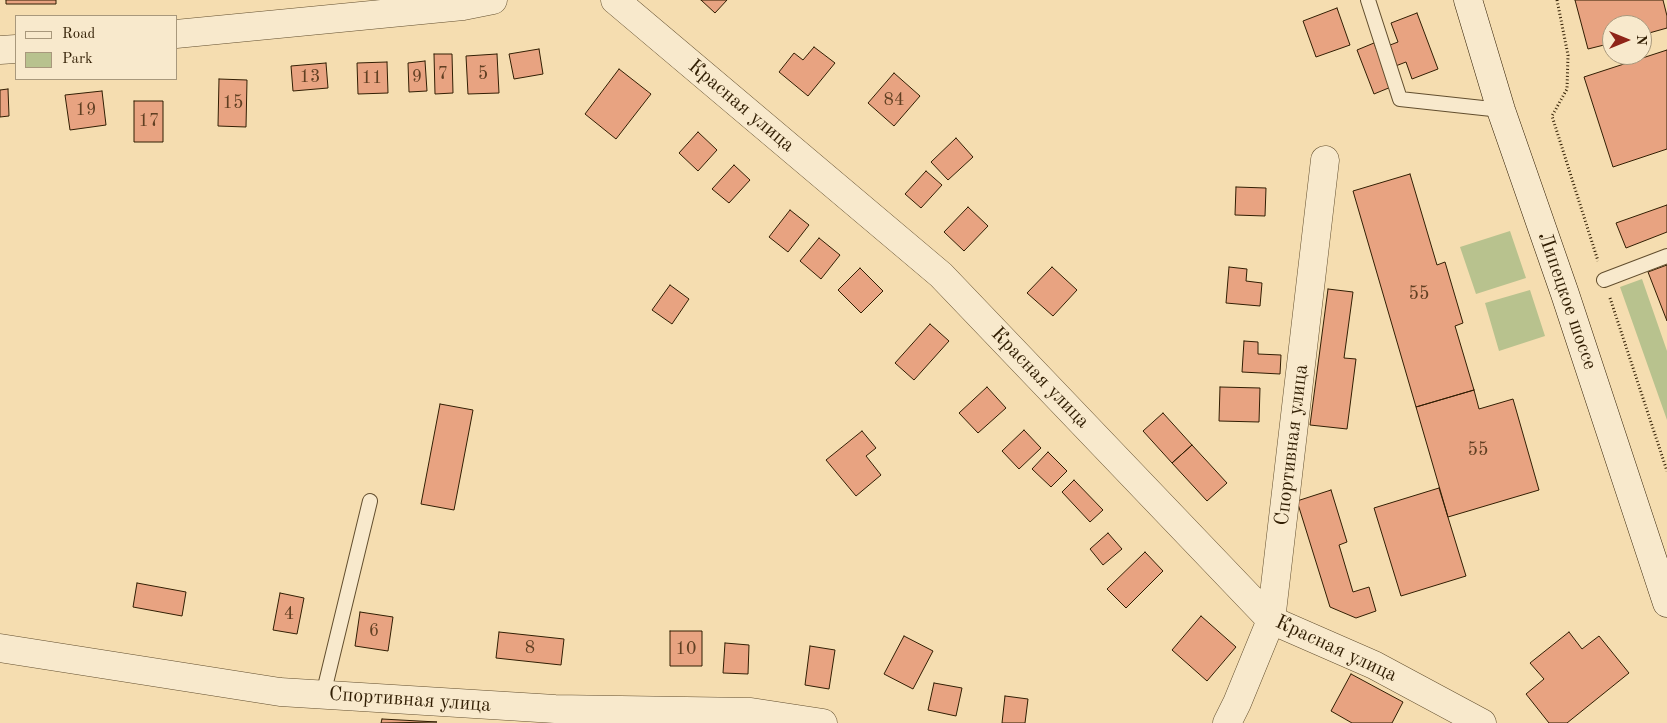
<!DOCTYPE html>
<html>
<head>
<meta charset="utf-8">
<style>
  body { margin:0 }
  #map { position:relative; width:1667px; height:723px; overflow:hidden; background:#f5ddb0; font-family:"Old Standard TT",serif }
  canvas { display:block }
  .legend { position:absolute; left:15px; top:15px; width:162px; height:65px; box-sizing:border-box; background:#f8e9cc; border:1px solid #a8987c; margin:0; padding:6px 9px; list-style:none; font-size:15px; color:#311e03 }
  .legend li { display:flex; align-items:center; gap:10px; height:25px }
  .legend b { width:25px; border:1px solid #a8987c }
  .north { position:absolute; left:1602px; top:15px; width:50px; height:50px; box-sizing:border-box; background:#f8e9cc; border:1px solid #a8987c; border-radius:50%; rotate:90deg; font-size:14px; font-weight:700; line-height:20px; text-align:center; color:#311e03 }
  .north::after { content:''; display:block; margin:auto; width:18px; height:22px; background:#8f2418; clip-path:polygon(50% 0,100% 100%,50% 72%,0 100%) }
</style>
</head>
<body>
<div id="map">
<canvas width="1667" height="723"></canvas>
<ul class="legend">
<li><b style="height:6px;background:#f8e9cc"></b>Road</li>
<li><b style="height:14px;background:#b8c28e"></b>Park</li>
</ul>
<div class="north">N</div>
</div>
<script>
const c = document.querySelector('canvas').getContext('2d');
c.lineJoin = 'round';
function fill(path, color) { c.fillStyle = color; c.fill(path, 'evenodd'); }
const poly = rows => new Path2D(rows.map(r => 'M' + r).join(''));
function stroke(path, color, width, dash) { c.strokeStyle = color; c.lineWidth = width; c.lineCap = dash ? 'butt' : 'round'; c.setLineDash(dash || []); c.stroke(path); }
function drawText(font, color, halo, rows, align = 'center') {
  c.font = font + ' "Old Standard TT",serif'; c.lineWidth = 5; c.setLineDash([]); c.textBaseline = 'middle'; c.strokeStyle = halo; c.fillStyle = color; for (const [text, x, y, turn = 0] of rows) {
    c.save(); c.translate(x, y); c.rotate((+turn || 0) * Math.PI / 180); c.textAlign = isNaN(turn) ? turn : align; if (halo) c.strokeText(text, 0, 0); c.fillText(text, 0, 0); c.restore();
  }
}
fill(poly([
  [1510,231,1526,278,1476,294,1460,247],
  [1642,279,1667,351,1667,420,1620,287],
  [1530,290,1545,336,1499,351,1485,303]
]), '#b8c28e');
const building = poly([
  [6,0,56,0,56,4,6,4,6,0],
  [701,0,727,0,715,13,701,0],
  [1575,0,1663,0,1667,16,1667,28,1642,35,1642,25,1612,25,1612,43,1588,49,1575,0],
  [1337,8,1350,45,1316,57,1303,21,1337,8],
  [1417,13,1438,69,1412,79,1406,62,1385,70,1377,50,1398,42,1391,23,1417,13],
  [1374,43,1391,87,1374,94,1357,50,1374,43],
  [814,47,835,63,808,96,779,72,794,53,803,60,814,47],
  [539,49,543,74,514,79,509,54,539,49],
  [1667,50,1667,149,1613,167,1584,77,1667,50],
  [434,54,452,54,453,93,435,94,434,54],
  [497,54,499,93,468,94,466,56,497,54],
  [425,61,427,91,409,92,408,63,425,61],
  [387,62,388,93,358,94,357,63,387,62],
  [326,63,328,88,293,91,291,66,326,63],
  [619,69,651,94,616,139,585,114,619,69],
  [894,73,920,96,894,126,868,103,894,73],
  [219,79,247,80,246,127,218,126,219,79],
  [8,89,9,116,0,117,0,90,8,89],
  [102,91,106,125,70,130,65,95,102,91],
  [134,101,163,101,163,142,134,142,134,101],
  [698,132,717,150,698,171,679,153,698,132],
  [956,138,973,157,948,180,931,162,956,138],
  [734,165,750,180,729,203,712,189,734,165],
  [926,171,942,185,921,208,905,194,926,171],
  [1410,174,1437,265,1445,262,1463,323,1455,326,1474,390,1416,407,1353,191,1410,174],
  [1236,187,1266,188,1265,216,1235,215,1236,187],
  [1667,205,1667,232,1626,248,1616,223,1667,205],
  [968,207,988,226,964,251,944,232,968,207],
  [790,210,809,225,788,252,769,237,790,210],
  [819,238,840,255,821,279,800,261,819,238],
  [1667,265,1667,321,1648,272,1667,265],
  [1052,267,1077,290,1053,316,1027,293,1052,267],
  [1229,267,1247,269,1246,281,1262,283,1260,306,1226,303,1229,267],
  [860,268,883,291,861,313,838,290,860,268],
  [670,285,689,299,672,324,652,310,670,285],
  [1328,289,1353,292,1344,358,1356,359,1347,429,1310,425,1328,289],
  [930,324,949,341,914,380,895,363,930,324],
  [1244,341,1258,342,1258,354,1281,355,1280,374,1242,372,1244,341],
  [987,387,1006,408,978,433,959,413,987,387],
  [1220,387,1260,388,1259,422,1219,421,1220,387],
  [1474,390,1479,409,1513,399,1539,490,1448,517,1416,407,1474,390],
  [440,404,473,410,454,510,421,504,440,404],
  [1163,413,1192,445,1172,463,1143,431,1163,413],
  [1024,430,1041,448,1019,469,1002,451,1024,430],
  [862,431,876,448,866,456,881,475,856,496,826,460,862,431],
  [1192,445,1227,483,1207,501,1172,463,1192,445],
  [1048,452,1067,471,1051,487,1032,469,1048,452],
  [1074,480,1103,510,1090,522,1062,492,1074,480],
  [1439,488,1466,576,1401,596,1374,508,1439,488],
  [1331,490,1347,542,1339,545,1353,592,1369,587,1376,611,1356,618,1330,607,1297,501,1331,490],
  [1108,533,1122,549,1103,565,1090,549,1108,533],
  [1145,552,1163,571,1126,608,1107,589,1145,552],
  [137,583,186,592,182,616,133,607,137,583],
  [280,593,304,598,297,634,273,630,280,593],
  [360,612,393,617,388,651,355,646,360,612],
  [1201,616,1236,647,1207,681,1172,650,1201,616],
  [670,631,702,631,702,666,670,666,670,631],
  [499,632,564,639,561,665,496,658,499,632],
  [1569,632,1582,649,1599,636,1629,673,1567,723,1549,723,1526,694,1544,679,1530,663,1569,632],
  [904,636,933,651,913,689,884,674,904,636],
  [725,643,749,645,748,674,723,673,725,643],
  [810,646,835,650,829,689,805,685,810,646],
  [1351,674,1403,702,1392,723,1352,723,1331,711,1351,674],
  [934,683,962,688,956,716,928,710,934,683],
  [1005,696,1028,699,1025,723,1002,723,1005,696],
  [382,719,437,722,381,723,382,719]
]);
fill(building, '#e8a381');
stroke(building, '#311e03', 1);
const lane = poly([
  [1368,0,1400,99,1501,110],
  [1604,280,1667,256],
  [323,695,370,501]
]);
const street = poly([
  [615,0,941,275,1271,620,1374,665,1482,723],
  [176,34,463,6,493,0],
  [0,50,16,49],
  [0,648,280,692,555,709,751,712,823,723],
  [1227,723,1237,703,1271,620,1325,160]
]);
const secondary = poly([
  [1468,0,1501,110,1565,294,1667,603]
]);
stroke(lane, '#624e2e', 16);
stroke(street, '#624e2e', 29);
stroke(secondary, '#311e03', 29);
stroke(poly([
  [1557,0,1568,55,1567,89,1552,116,1598,261],
  [1610,298,1667,471]
]), '#311e03', 3, [1, 2.5]);
stroke(lane, '#f8e9cc', 14);
stroke(street, '#f8e9cc', 28);
stroke(secondary, '#f8e9cc', 28);
drawText('18px', '#5f3f22', null, [
  ["7",443,74],
  ["5",483,74],
  ["13",310,77],
  ["9",417,77],
  ["11",372,78],
  ["84",894,100],
  ["15",233,103],
  ["19",86,110],
  ["17",149,121],
  ["55",1419,294],
  ["55",1478,450],
  ["4",289,614],
  ["6",374,631],
  ["8",530,648],
  ["10",686,649]
]);
drawText('20px', '#311e03', '#f8e9cc', [
  ["Красная улица",741,106,40],
  ["Липецкое шоссе",1567,301,71],
  ["Красная улица",1040,378,46],
  ["Спортивная улица",1292,445,-83],
  ["Красная улица",1336,649,25],
  ["Спортивная улица",410,700,4]
]);
</script>
</body>
</html>
